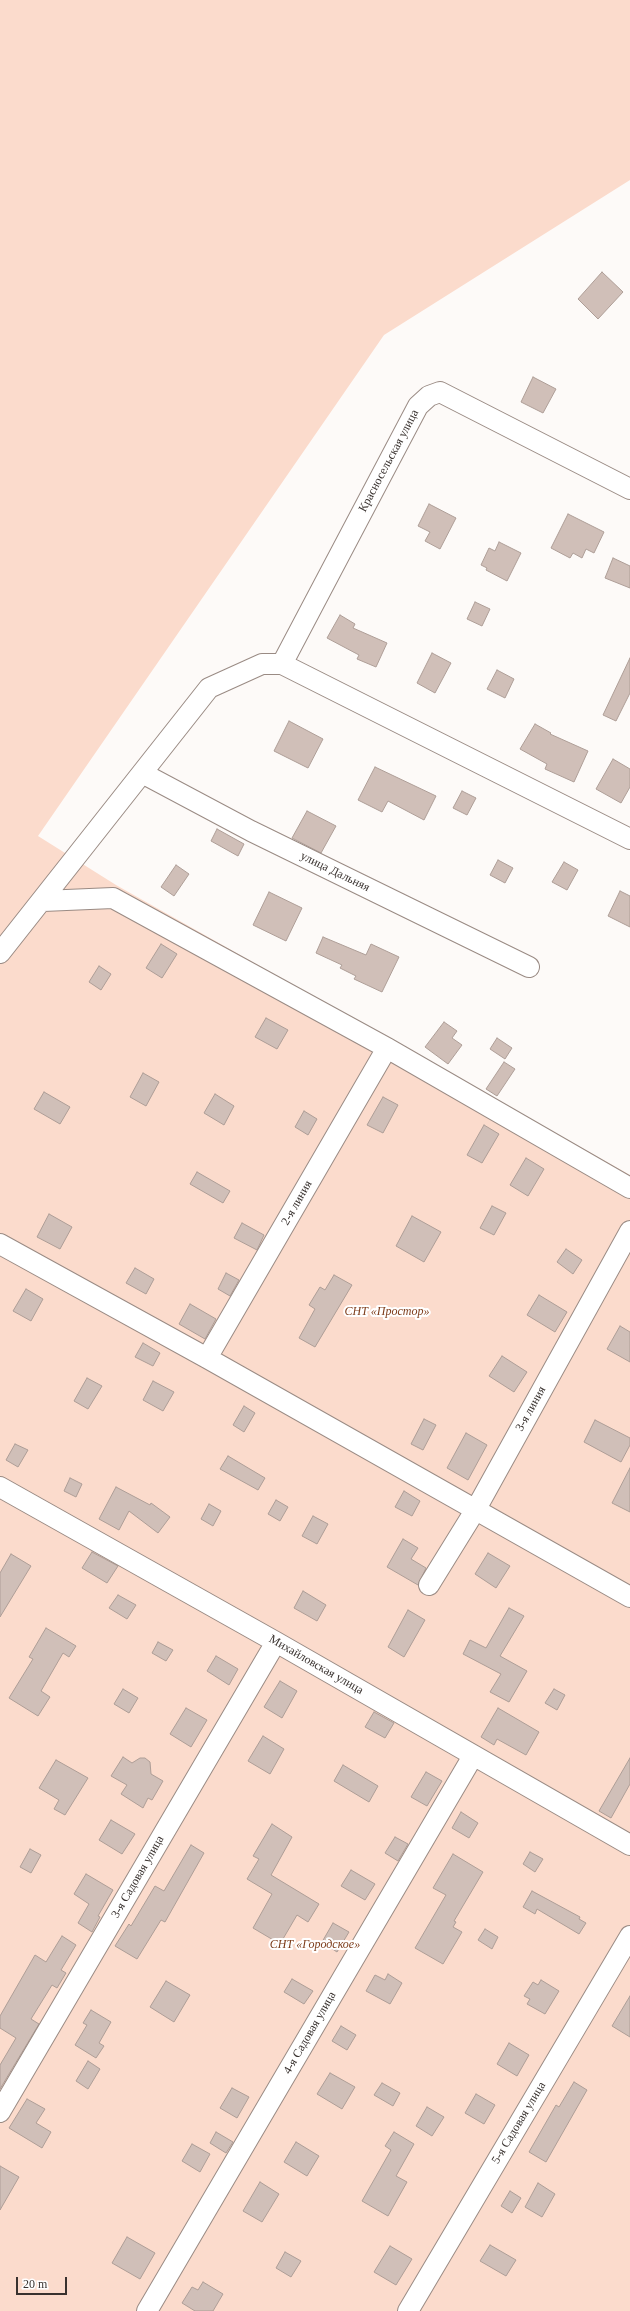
<!DOCTYPE html>
<html>
<head>
<meta charset="utf-8">
<style>
  body { margin:0 }
  #map { position:relative; width:630px; height:2311px; overflow:hidden; background:#fdfaf8; font-family:Georgia,serif }
  canvas { display:block }
  .scale { position:absolute; left:16px; top:2277px; width:51px; height:18px; box-sizing:border-box; border:2px solid #39322f; border-top:0; padding-left:5px; font-size:12px; line-height:14px; white-space:nowrap; color:#39322f; -webkit-text-stroke:3px #fff; paint-order:stroke }
</style>
</head>
<body>
<div id="map">
<canvas width="630" height="2311"></canvas>
<div class="scale">20 m</div>
</div>
<script>
const c = document.querySelector('canvas').getContext('2d');
c.lineJoin = 'round';
function fill(path, color) { c.fillStyle = color; c.fill(path, 'evenodd'); }
const poly = rows => new Path2D(rows.map(r => 'M' + r).join(''));
function stroke(path, color, width, dash) { c.strokeStyle = color; c.lineWidth = width; c.lineCap = dash ? 'butt' : 'round'; c.setLineDash(dash || []); c.stroke(path); }
function drawText(font, color, halo, rows, align = 'center') {
  c.font = font + ' Georgia,serif'; c.lineWidth = 4; c.setLineDash([]); c.textBaseline = 'middle'; c.strokeStyle = halo; c.fillStyle = color; for (const [text, x, y, turn = 0] of rows) {
    c.save(); c.translate(x, y); c.rotate((+turn || 0) * Math.PI / 180); c.textAlign = isNaN(turn) ? turn : align; if (halo) c.strokeText(text, 0, 0); c.fillText(text, 0, 0); c.restore();
  }
}
fill(poly([
  [0,0,630,0,630,180,384,335,38,836,116,885,630,1175,630,2311,0,2311]
]), '#fbdbcc');
const building = poly([
  [602,272,623,292,598,319,578,299,602,272],
  [533,377,556,389,543,413,521,402,533,377],
  [429,504,456,518,440,549,425,541,430,532,418,526,429,504],
  [568,514,604,532,594,553,586,549,582,558,573,553,570,558,551,548,568,514],
  [499,542,521,553,507,581,486,570,487,568,481,565,489,548,495,551,499,542],
  [613,558,630,566,630,588,605,578,613,558],
  [475,602,490,609,482,626,467,619,475,602],
  [340,615,355,624,353,628,387,643,376,667,357,659,359,655,327,638,340,615],
  [432,653,451,663,435,693,417,683,432,653],
  [630,658,630,693,616,721,603,715,630,658],
  [497,670,514,679,505,698,487,689,497,670],
  [289,721,323,739,308,768,274,751,289,721],
  [535,724,551,733,550,734,588,751,574,782,545,769,547,764,520,749,535,724],
  [613,759,630,769,630,787,621,803,596,789,613,759],
  [375,767,436,796,424,820,388,801,382,812,358,800,375,767],
  [462,791,476,798,467,815,453,808,462,791],
  [307,811,336,826,321,853,292,838,307,811],
  [217,829,244,844,238,856,211,841,217,829],
  [498,860,513,868,505,883,490,875,498,860],
  [564,862,578,870,567,890,552,882,564,862],
  [176,865,189,874,174,896,161,887,176,865],
  [620,891,630,896,630,927,608,916,620,891],
  [269,892,302,908,286,941,253,925,269,892],
  [323,937,366,955,371,944,399,957,382,992,354,979,356,976,340,968,342,965,316,953,323,937],
  [161,944,177,954,162,978,146,968,161,944],
  [99,966,111,974,101,990,89,982,99,966],
  [266,1018,288,1030,277,1049,255,1037,266,1018],
  [444,1022,457,1031,452,1038,462,1045,448,1064,425,1047,444,1022],
  [497,1038,512,1048,505,1059,490,1049,497,1038],
  [504,1062,515,1069,497,1096,486,1089,504,1062],
  [143,1073,159,1082,146,1106,130,1097,143,1073],
  [44,1092,70,1107,60,1124,34,1109,44,1092],
  [215,1094,234,1106,224,1125,204,1113,215,1094],
  [383,1097,398,1105,383,1133,367,1125,383,1097],
  [304,1111,317,1119,308,1135,295,1127,304,1111],
  [484,1125,499,1134,482,1163,467,1155,484,1125],
  [526,1158,544,1169,528,1196,510,1185,526,1158],
  [197,1172,230,1191,223,1203,190,1184,197,1172],
  [492,1206,506,1213,494,1235,480,1228,492,1206],
  [49,1214,72,1227,60,1249,37,1237,49,1214],
  [412,1216,441,1232,424,1262,396,1246,412,1216],
  [242,1223,264,1235,257,1250,234,1238,242,1223],
  [566,1249,582,1260,573,1274,557,1262,566,1249],
  [135,1268,154,1279,146,1294,126,1283,135,1268],
  [226,1273,239,1280,230,1296,218,1289,226,1273],
  [334,1275,352,1285,315,1347,299,1338,315,1309,309,1305,320,1287,325,1290,334,1275],
  [26,1289,43,1299,31,1321,13,1311,26,1289],
  [539,1295,567,1312,555,1332,527,1315,539,1295],
  [190,1304,216,1319,205,1339,179,1324,190,1304],
  [620,1326,630,1332,630,1362,607,1349,620,1326],
  [143,1343,160,1353,153,1366,135,1357,143,1343],
  [502,1356,527,1372,514,1392,489,1376,502,1356],
  [87,1378,102,1386,88,1409,74,1401,87,1378],
  [153,1381,174,1392,163,1411,143,1400,153,1381],
  [244,1406,255,1413,244,1432,233,1425,244,1406],
  [424,1419,436,1425,423,1450,411,1444,424,1419],
  [595,1420,630,1438,630,1445,621,1462,584,1442,595,1420],
  [466,1433,487,1445,468,1480,447,1468,466,1433],
  [15,1444,28,1450,18,1467,6,1460,15,1444],
  [228,1456,265,1478,258,1490,220,1469,228,1456],
  [630,1468,630,1512,612,1503,630,1468],
  [70,1478,82,1484,76,1497,64,1491,70,1478],
  [116,1487,150,1505,151,1503,170,1517,158,1533,129,1511,119,1530,99,1519,116,1487],
  [404,1491,420,1501,412,1516,395,1507,404,1491],
  [276,1500,288,1507,280,1521,268,1514,276,1500],
  [209,1504,221,1511,213,1526,201,1519,209,1504],
  [313,1516,328,1524,317,1544,302,1536,313,1516],
  [403,1539,418,1548,411,1559,426,1568,418,1585,387,1567,403,1539],
  [92,1552,118,1566,107,1583,82,1568,92,1552],
  [488,1553,510,1566,496,1588,475,1574,488,1553],
  [11,1554,31,1566,0,1617,0,1573,11,1554],
  [303,1591,326,1605,317,1621,294,1608,303,1591],
  [118,1595,136,1605,127,1619,109,1608,118,1595],
  [509,1608,524,1616,500,1656,527,1671,509,1702,490,1692,501,1674,463,1654,470,1640,486,1648,509,1608],
  [408,1610,425,1620,404,1657,388,1647,408,1610],
  [46,1628,76,1646,69,1657,63,1653,41,1691,50,1697,38,1716,9,1698,33,1659,29,1657,46,1628],
  [158,1642,173,1650,166,1661,152,1653,158,1642],
  [216,1656,238,1669,229,1685,207,1671,216,1656],
  [280,1681,297,1691,282,1718,264,1707,280,1681],
  [123,1689,138,1698,129,1713,114,1704,123,1689],
  [554,1689,565,1695,557,1710,545,1703,554,1689],
  [186,1708,207,1720,191,1747,170,1734,186,1708],
  [498,1708,539,1732,526,1755,497,1739,494,1745,481,1737,498,1708],
  [374,1712,394,1723,385,1738,365,1727,374,1712],
  [263,1736,284,1749,270,1774,248,1761,263,1736],
  [123,1757,132,1763,140,1758,145,1758,150,1762,151,1774,163,1781,152,1800,148,1798,143,1808,121,1794,127,1785,111,1776,123,1757],
  [630,1758,630,1784,611,1818,599,1811,630,1758],
  [56,1760,88,1778,65,1815,54,1809,59,1800,39,1788,56,1760],
  [343,1765,378,1786,369,1802,334,1781,343,1765],
  [426,1772,442,1781,427,1806,411,1797,426,1772],
  [461,1812,478,1823,469,1838,452,1828,461,1812],
  [111,1820,135,1834,122,1854,99,1840,111,1820],
  [272,1824,292,1837,271,1875,319,1904,308,1922,297,1915,280,1944,253,1928,272,1894,247,1879,259,1859,253,1856,272,1824],
  [395,1837,408,1844,398,1861,385,1853,395,1837],
  [191,1845,204,1853,165,1922,161,1920,137,1959,115,1946,129,1924,131,1926,155,1886,164,1891,191,1845],
  [30,1849,41,1855,31,1873,20,1867,30,1849],
  [530,1852,543,1859,535,1872,523,1864,530,1852],
  [453,1854,483,1872,454,1921,456,1922,453,1927,462,1932,443,1964,415,1948,446,1895,433,1888,453,1854],
  [351,1870,375,1884,365,1900,341,1886,351,1870],
  [86,1874,113,1890,98,1916,100,1917,92,1932,78,1923,89,1904,74,1894,86,1874],
  [532,1891,580,1917,579,1919,586,1923,579,1934,537,1909,535,1914,523,1907,532,1891],
  [333,1923,349,1932,337,1952,322,1942,333,1923],
  [485,1929,498,1937,492,1949,478,1940,485,1929],
  [62,1936,76,1945,61,1970,66,1973,57,1988,52,1985,31,2019,39,2024,0,2089,0,2065,16,2038,0,2028,0,2016,35,1955,46,1962,62,1936],
  [388,1974,402,1983,390,2004,366,1991,375,1975,385,1980,388,1974],
  [292,1979,313,1991,304,2004,284,1992,292,1979],
  [541,1980,559,1991,545,2014,527,2004,530,1999,524,1996,533,1982,538,1985,541,1980],
  [166,1981,190,1995,174,2022,150,2007,166,1981],
  [630,1996,630,2037,612,2026,630,1996],
  [91,2010,111,2022,99,2043,104,2046,96,2058,75,2045,87,2025,83,2023,91,2010],
  [341,2026,356,2035,347,2050,332,2041,341,2026],
  [509,2043,529,2055,517,2076,497,2064,509,2043],
  [88,2061,100,2069,88,2089,76,2081,88,2061],
  [330,2073,355,2087,342,2109,317,2094,330,2073],
  [574,2082,587,2090,546,2162,529,2152,556,2105,559,2107,574,2082],
  [382,2083,400,2093,393,2106,374,2095,382,2083],
  [232,2088,249,2097,237,2118,220,2108,232,2088],
  [476,2094,495,2105,484,2124,465,2113,476,2094],
  [27,2099,45,2109,36,2123,51,2132,42,2148,9,2128,27,2099],
  [427,2107,444,2117,432,2136,416,2126,427,2107],
  [216,2132,233,2142,226,2153,210,2143,216,2132],
  [394,2132,414,2144,396,2176,407,2182,388,2216,362,2201,391,2150,385,2146,394,2132],
  [296,2142,319,2156,307,2176,284,2162,296,2142],
  [192,2144,210,2154,200,2172,182,2161,192,2144],
  [0,2166,19,2177,0,2210,0,2166],
  [260,2182,279,2194,262,2222,243,2211,260,2182],
  [538,2183,555,2194,542,2217,525,2207,538,2183],
  [510,2191,521,2198,512,2213,501,2206,510,2191],
  [127,2237,155,2253,140,2279,112,2263,127,2237],
  [490,2245,516,2260,506,2276,480,2261,490,2245],
  [390,2246,412,2259,396,2285,374,2272,390,2246],
  [285,2252,301,2261,291,2277,276,2268,285,2252],
  [203,2282,223,2294,213,2311,195,2311,182,2303,192,2287,198,2290,203,2282]
]);
fill(building, '#d0bfb8');
stroke(building, '#ae9e97', 1);
const minor = poly([
  [282,664,418,406,429,396,440,392,630,489],
  [142,773,251,831,529,967],
  [43,901,113,898,387,1048,630,1188],
  [0,953,209,688,262,664,282,664,630,839],
  [0,1244,207,1358,630,1597],
  [207,1358,387,1048],
  [0,1487,276,1642,630,1845],
  [429,1585,476,1509,630,1231],
  [0,2112,276,1642],
  [147,2311,473,1756],
  [408,2311,630,1936]
]);
stroke(minor, '#9a8b84', 22);
stroke(minor, '#fff', 20);
drawText('12px', '#39322f', '#fff', [
  ["Красносельская улица",389,461,-62],
  ["улица Дальняя",335,872,26],
  ["2-я линия",297,1203,-60],
  ["3-я линия",531,1409,-61],
  ["Михайловская улица",316,1665,30],
  ["3-я Садовая улица",138,1877,-60],
  ["4-я Садовая улица",310,2033,-60],
  ["5-я Садовая улица",519,2123,-59]
]);
drawText('italic 12px', '#7e3d1b', '#fff', [
  ["СНТ «Простор»",387,1312],
  ["СНТ «Городское»",315,1945]
]);
</script>
</body>
</html>
